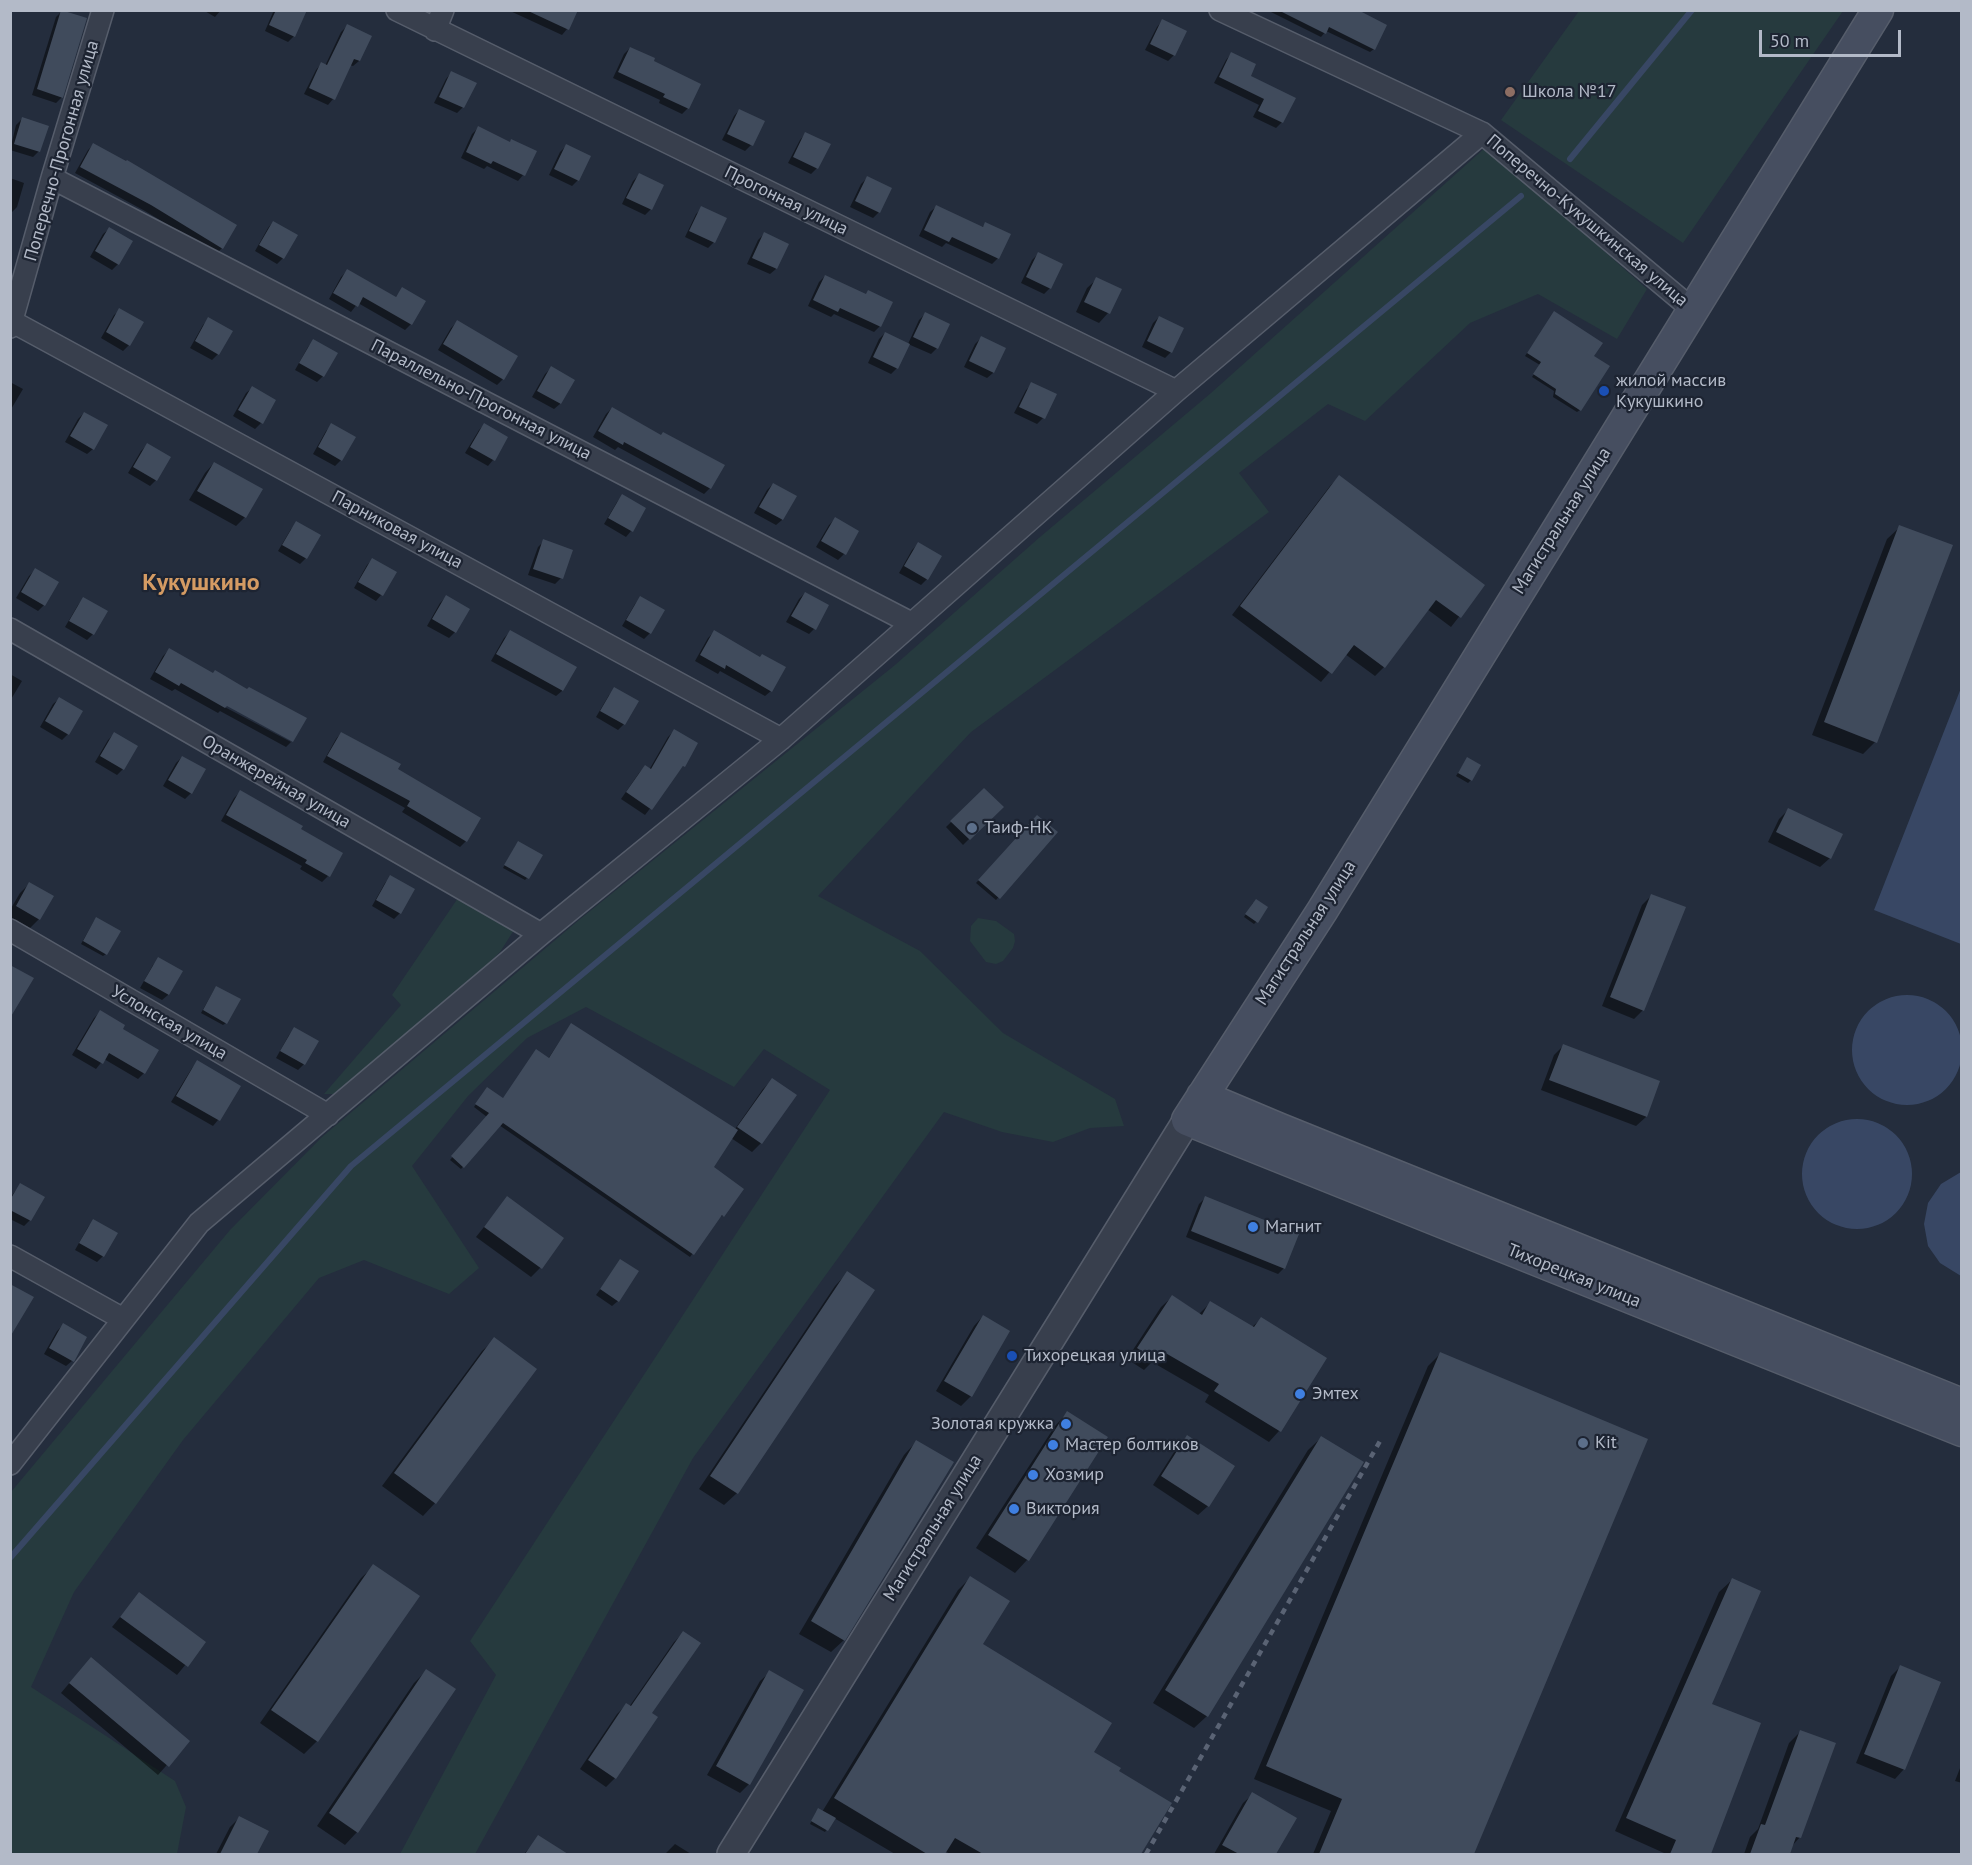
<!DOCTYPE html>
<html>
<head>
<meta charset="utf-8">
<style>
  body { margin:0 }
  #map { position:relative; width:1972px; height:1865px; overflow:hidden; background:#242d3d; font-family:"PT Sans",sans-serif }
  canvas { display:block }
  .frame { position:absolute; inset:0; border:12px solid #b3bac8; pointer-events:none }
  .scale { position:absolute; left:1759px; top:30px; width:142px; height:27px; box-sizing:border-box; border:3px solid #b3bac8; border-top:0; padding-left:8px; font-size:18px; line-height:21px; white-space:nowrap; color:#b3bac8; -webkit-text-stroke:4px #1d2432; paint-order:stroke }
</style>
</head>
<body>
<div id="map">
<canvas width="1972" height="1865"></canvas>
<div class="frame"></div>
<div class="scale">50 m</div>
</div>
<script>
const c = document.querySelector('canvas').getContext('2d');
c.lineJoin = 'round';
function fill(path, color) { c.fillStyle = color; c.fill(path, 'evenodd'); }
const poly = rows => new Path2D(rows.map(r => 'M' + r).join(''));
function stroke(path, color, width, dash) { c.strokeStyle = color; c.lineWidth = width; c.lineCap = dash ? 'butt' : 'round'; c.setLineDash(dash || []); c.stroke(path); }
function drawText(font, color, halo, rows, align = 'center') {
  c.font = font + ' "PT Sans",sans-serif'; c.lineWidth = 4.5; c.setLineDash([]); c.textBaseline = 'middle'; c.strokeStyle = halo; c.fillStyle = color; for (const [text, x, y, turn = 0] of rows) {
    c.save(); c.translate(x, y); c.rotate((+turn || 0) * Math.PI / 180); c.textAlign = isNaN(turn) ? turn : align; if (halo) c.strokeText(text, 0, 0); c.fillText(text, 0, 0); c.restore();
  }
}
fill(poly([
  [1579,11,1579,10,1843,11,1683,243,1501,120],
  [1486,147,1647,289,1617,339,1538,294,1470,323,1365,421,1328,404,1239,473,1269,512,971,732,818,896,920,951,1003,1033,1115,1099,1124,1126,1090,1128,1053,1142,1002,1132,944,1112,693,1458,475,1854,400,1854,496,1675,470,1641,830,1090,764,1049,734,1087,586,1007,527,1038,468,1096,412,1166,479,1268,449,1294,364,1260,319,1278,183,1440,74,1592,31,1687,175,1781,186,1807,177,1854,11,1854,11,1492,230,1230,322,1137,579,920,895,665,1040,537,1211,393],
  [458,898,514,930,500,952,422,1029,349,1089,333,1094,324,1094,401,1005,392,995],
  [978,918,996,921,1014,934,1015,941,1013,948,1003,961,996,964,986,962,970,941,971,926]
]), '#263a3e');
fill(poly([
  [1961,688,1961,944,1874,910],
  '1852 1050a55 55 0 1 1 110 0a55 55 0 1 1-110 0Z',
  '1802 1174a55 55 0 1 1 110 0a55 55 0 1 1-110 0Z',
  [1961,1172,1962,1172,1961,1276,1940,1263,1928,1246,1924,1224,1928,1203,1941,1184]
]), '#384764');
fill(poly([
  [203,10,221,10,215,17],
  [274,10,301,10,294,36,288,42,265,31],
  [508,10,577,10,567,29,562,35],
  [1267,10,1336,10,1374,49,1370,52,1326,31,1321,37],
  [62,11,62,97,56,103,32,95,56,17],
  [1162,21,1185,32,1174,55,1168,61,1145,50,1157,27],
  [347,26,359,61,353,66,350,65,333,99,328,105,304,94,316,70,321,64,325,66,341,32],
  [630,48,652,62,688,108,682,114,659,103,660,100,613,78,624,54],
  [1231,54,1282,122,1276,128,1253,117,1259,105,1214,83,1226,60],
  [451,73,463,107,457,113,434,103,446,79],
  [739,110,751,145,745,151,722,140,734,116],
  [22,119,39,151,33,157,10,150,16,125],
  [478,128,523,175,518,181,487,166,484,169,461,158,472,134],
  [805,134,817,168,811,174,788,163,800,140],
  [94,144,222,248,216,254,145,211,75,173,88,150],
  [566,146,578,180,572,186,549,175,560,152],
  [639,175,651,209,645,215,622,204,633,181],
  [10,178,24,183,17,207,11,213],
  [867,178,879,212,873,218,850,207,861,184],
  [936,207,981,228,986,224,1009,235,998,258,992,264,946,243,942,247,919,236,930,212],
  [702,208,714,242,708,248,685,237,696,214],
  [273,222,283,258,277,264,255,251,268,228],
  [109,229,118,264,112,270,90,257,103,234],
  [764,234,776,269,770,274,747,264,758,240],
  [1038,254,1050,288,1044,294,1021,283,1032,260],
  [347,271,395,298,402,289,411,324,405,330,358,303,351,312,329,299,341,277],
  [825,276,880,326,874,332,834,314,831,317,808,306,819,282],
  [1097,279,1120,290,1108,313,1099,323,1076,312,1087,288],
  [120,310,129,345,123,351,101,338,114,315],
  [925,314,937,348,931,354,908,344,897,368,891,374,868,363,879,339,885,333,908,344,919,320],
  [1552,316,1580,410,1577,412,1553,397,1554,391,1532,377,1540,365,1525,356],
  [1159,317,1171,352,1165,358,1142,347,1153,323],
  [209,319,231,332,218,354,212,360,190,348,203,325],
  [457,322,503,379,497,385,438,350,451,328],
  [981,338,1004,349,993,373,987,378,964,367,975,344],
  [313,341,335,354,323,376,317,382,295,370,308,347],
  [551,368,573,381,560,404,554,409,532,397,545,374],
  [10,382,23,389,10,411],
  [1032,384,1043,418,1037,424,1014,413,1026,390],
  [252,388,261,423,255,429,233,416,246,393],
  [612,408,661,436,710,488,704,494,618,447,615,450,593,437,606,414],
  [84,413,93,449,87,454,65,442,78,419],
  [332,425,341,460,335,466,313,454,326,431],
  [484,425,493,460,488,466,465,453,479,430],
  [147,445,156,480,150,486,128,473,141,451],
  [214,463,245,517,236,526,189,500,205,473],
  [1339,477,1483,586,1451,627,1427,609,1384,667,1375,676,1345,654,1321,682,1232,615,1330,486],
  [773,484,782,520,776,525,754,513,767,490],
  [622,496,644,509,631,531,626,537,604,524,617,502],
  [835,519,857,532,844,554,838,560,816,547,829,525],
  [297,523,306,558,300,564,278,551,291,529],
  [1900,527,1875,742,1863,754,1812,735,1887,539],
  [544,541,561,578,555,584,528,575,538,547],
  [918,544,927,579,921,585,899,573,912,550],
  [372,560,381,595,376,601,354,588,367,565],
  [35,570,44,605,38,611,16,598,29,576],
  [805,593,814,629,809,634,786,622,799,599],
  [446,597,455,632,449,638,427,626,440,603],
  [640,598,650,633,644,639,622,626,635,604],
  [83,599,93,634,87,640,65,627,78,605],
  [510,632,574,668,562,691,556,696,491,661,504,638],
  [714,632,771,691,765,696,720,671,718,674,695,661,708,638],
  [169,650,212,675,221,701,219,704,291,742,286,747,220,711,218,713,175,689,172,691,150,679,163,656],
  [10,674,22,681,10,701],
  [615,689,637,702,624,724,618,730,596,717,609,695],
  [59,699,68,734,62,740,40,727,53,704],
  [674,731,683,766,645,815,621,799,639,773,645,767,649,770,668,737],
  [341,733,396,770,479,819,466,841,460,847,402,812,405,808,323,762,336,739],
  [114,734,123,769,117,775,95,762,108,740],
  [182,757,191,793,185,799,163,786,176,763],
  [1465,762,1471,780,1468,783,1456,776],
  [984,790,1001,807,963,845,946,827],
  [240,792,299,829,328,876,322,882,300,869,302,866,221,821,234,798],
  [1788,810,1830,858,1820,867,1768,842,1779,819],
  [1037,817,1056,832,996,900,976,883],
  [516,845,527,878,525,880,503,868],
  [391,877,400,913,394,919,372,906,385,883],
  [30,883,39,919,30,928,10,917,10,910,20,893],
  [1652,895,1643,1010,1634,1019,1602,1006,1642,905],
  [1253,903,1256,922,1254,924,1244,917],
  [94,921,106,954,103,956,81,944],
  [159,959,181,972,168,995,162,1000,140,988,153,965],
  [214,990,226,1023,223,1025,201,1013],
  [100,1012,121,1030,144,1073,138,1079,104,1059,96,1069,72,1055,94,1018],
  [569,1027,735,1129,763,1089,772,1080,761,1143,752,1152,731,1138,712,1167,742,1189,722,1216,719,1217,690,1257,499,1125,461,1169,450,1160,487,1117,474,1107,485,1091,502,1099,548,1059],
  [294,1029,317,1042,304,1064,298,1070,276,1058,289,1035],
  [1563,1046,1659,1082,1646,1117,1636,1126,1541,1090,1554,1055],
  [197,1062,239,1086,218,1120,213,1126,171,1102,192,1068],
  [20,1185,43,1198,30,1220,24,1226,10,1219,10,1198],
  [507,1198,562,1238,540,1268,531,1277,476,1237],
  [1205,1198,1284,1268,1278,1274,1186,1237,1199,1204],
  [93,1221,116,1234,103,1256,97,1262,75,1250,88,1227],
  [621,1261,618,1301,612,1306,596,1295],
  [847,1273,737,1493,724,1505,699,1489,835,1286],
  [1172,1297,1199,1314,1210,1303,1252,1327,1261,1319,1279,1431,1269,1442,1205,1402,1209,1395,1152,1362,1144,1370,1127,1359,1161,1307],
  [983,1316,1008,1331,971,1396,961,1406,936,1391,974,1326],
  [63,1325,72,1361,66,1366,44,1354,57,1331],
  [495,1339,435,1503,423,1516,382,1486,482,1351],
  [1440,1354,1646,1440,1472,1854,1313,1854,1331,1811,1254,1779,1428,1366],
  [1067,1413,1106,1438,1027,1560,1015,1573,976,1548,1055,1426],
  [1187,1437,1208,1506,1198,1515,1153,1485,1178,1446],
  [1321,1438,1207,1716,1194,1728,1153,1703,1308,1450],
  [916,1442,844,1640,831,1652,799,1634,904,1455],
  [374,1566,418,1596,317,1741,304,1754,260,1723,361,1578],
  [970,1578,981,1645,1092,1753,1117,1772,1170,1804,1139,1854,950,1854,945,1851,943,1854,895,1854,834,1818,825,1832,810,1824,816,1812,822,1812,958,1590],
  [1732,1580,1710,1705,1759,1723,1709,1854,1663,1854,1664,1853,1615,1831,1719,1592],
  [139,1594,204,1642,177,1675,112,1627],
  [683,1633,615,1778,606,1787,580,1769,617,1714,626,1705,629,1707,674,1642],
  [1900,1667,1904,1769,1895,1779,1856,1763,1891,1676],
  [82,1668,188,1741,158,1775,61,1693],
  [426,1671,357,1832,345,1845,317,1826,414,1683],
  [770,1672,749,1784,740,1793,707,1775,760,1681],
  [1800,1732,1800,1837,1792,1846,1788,1854,1744,1854,1750,1837,1758,1829,1789,1743],
  [1962,1763,1962,1783,1955,1781],
  [1253,1794,1295,1818,1274,1854,1214,1854,1243,1803],
  [239,1818,267,1832,255,1854,216,1854,230,1827],
  [539,1837,566,1854,524,1854],
  [675,1844,691,1854,665,1854]
]), '#0007');
stroke(poly([
  [1570,159,1692,10],
  [10,1558,351,1166,1521,196]
]), '#384764', 6);
fill(poly([
  [61,10,87,18,63,98,37,89],
  [276,10,307,10,295,37,269,25],
  [526,10,578,10,569,30],
  [1278,10,1358,10,1387,25,1375,50,1329,27,1326,34],
  [1162,19,1187,31,1175,56,1150,44],
  [347,24,372,36,360,61,354,59,335,100,309,88,321,62,327,65],
  [630,47,655,58,654,61,701,84,689,109,663,97,665,94,618,72],
  [1231,52,1256,64,1251,76,1296,98,1283,123,1258,111,1264,99,1219,77],
  [451,71,477,83,464,108,439,97],
  [739,109,765,121,753,146,727,134],
  [22,117,49,126,40,152,14,144],
  [478,126,510,142,511,139,537,151,525,176,493,161,491,164,466,152],
  [805,132,831,144,818,169,793,157],
  [93,143,126,161,127,160,237,225,223,249,151,205,80,167],
  [566,144,591,156,579,181,554,169],
  [639,173,664,185,652,210,626,198],
  [867,176,892,188,880,213,855,201],
  [936,205,983,227,985,222,1011,234,999,259,952,237,949,242,924,230],
  [701,206,727,218,715,243,689,231],
  [273,221,298,235,284,259,259,245],
  [109,227,133,241,119,265,95,251],
  [764,232,789,244,777,269,752,258],
  [1038,252,1063,264,1051,289,1026,277],
  [347,269,396,297,402,287,426,301,412,325,363,297,358,307,333,293],
  [825,275,866,294,868,290,893,302,881,327,840,308,838,312,813,300],
  [1096,277,1122,289,1110,314,1084,302],
  [119,308,144,322,130,346,106,332],
  [1554,311,1603,343,1594,356,1610,366,1581,411,1555,394,1556,389,1533,374,1541,362,1527,353],
  [925,312,950,324,938,349,913,337],
  [1159,316,1184,328,1172,353,1147,341],
  [208,317,233,331,219,355,195,341],
  [457,320,518,356,504,380,443,344],
  [885,332,910,344,898,369,873,357],
  [981,336,1006,348,994,373,969,361],
  [313,339,338,353,324,377,299,363],
  [551,366,575,380,561,404,537,391],
  [1031,382,1057,394,1045,419,1019,407],
  [252,386,276,400,263,424,238,410],
  [612,407,661,435,663,432,725,465,711,489,624,442,623,445,598,431],
  [84,412,108,425,94,450,70,436],
  [331,423,356,437,342,461,318,447],
  [484,423,508,437,495,461,470,447],
  [147,443,171,457,157,481,133,467],
  [214,462,263,489,246,518,197,491],
  [1339,475,1485,585,1461,618,1436,600,1385,668,1354,645,1332,674,1240,606],
  [773,483,797,496,783,520,759,507],
  [622,494,646,508,633,532,608,518],
  [835,517,859,531,846,555,821,541],
  [296,521,321,535,307,559,282,545],
  [1899,525,1953,545,1877,743,1824,722],
  [543,539,573,550,563,579,533,569],
  [918,542,942,556,928,580,904,566],
  [372,558,397,572,383,596,358,582],
  [35,568,59,582,45,606,21,592],
  [805,592,829,605,816,630,791,616],
  [446,595,470,609,456,633,432,619],
  [640,596,665,610,651,634,626,620],
  [83,597,108,611,94,635,69,621],
  [510,630,577,667,563,691,496,654],
  [714,630,760,657,762,654,786,667,772,692,726,665,725,669,700,655],
  [169,648,213,673,215,670,247,689,249,687,307,718,293,742,227,706,225,708,181,683,179,686,155,672],
  [614,687,639,701,625,725,600,711],
  [59,697,83,711,69,735,45,721],
  [674,729,698,743,685,767,683,766,652,810,626,792,645,765,651,769],
  [114,732,138,746,124,770,100,756],
  [341,732,401,764,398,769,481,818,467,842,407,806,410,801,327,756],
  [182,756,206,769,192,794,168,780],
  [1467,757,1481,765,1472,781,1458,773],
  [984,788,1004,807,970,840,950,821],
  [240,790,303,826,301,829,343,853,330,877,305,863,307,860,226,815],
  [1788,808,1843,834,1831,859,1776,832],
  [1037,815,1058,832,1000,899,978,880],
  [518,841,543,855,529,879,504,865],
  [390,875,415,889,401,914,376,900],
  [29,882,54,896,40,920,16,906],
  [1651,894,1686,907,1644,1011,1610,997],
  [1256,899,1268,907,1258,923,1245,914],
  [96,917,121,931,107,955,83,941],
  [158,957,183,971,169,995,144,981],
  [10,965,34,978,10,1018],
  [216,986,241,999,227,1024,203,1010],
  [100,1010,125,1025,123,1029,159,1050,145,1074,109,1053,103,1064,77,1049],
  [571,1023,738,1130,714,1167,744,1189,724,1217,722,1215,694,1255,503,1123,464,1168,451,1156,489,1113,475,1104,487,1087,503,1098,536,1049,549,1058],
  [294,1027,319,1041,305,1065,280,1051],
  [1563,1044,1660,1081,1647,1117,1549,1080],
  [197,1060,241,1086,220,1121,176,1096],
  [772,1078,797,1095,762,1144,737,1127],
  [20,1183,45,1197,31,1221,10,1210,10,1200],
  [507,1196,564,1238,542,1269,484,1227],
  [1205,1196,1299,1234,1285,1269,1191,1231],
  [93,1219,118,1233,104,1257,79,1243],
  [620,1259,639,1271,619,1302,600,1289],
  [847,1271,875,1290,738,1494,710,1476],
  [10,1284,34,1297,10,1337],
  [1172,1295,1202,1315,1210,1301,1254,1327,1261,1317,1327,1358,1281,1432,1214,1391,1219,1384,1162,1351,1156,1361,1137,1348],
  [983,1315,1010,1331,972,1397,944,1381],
  [63,1323,87,1337,74,1362,49,1348],
  [494,1337,537,1369,436,1504,394,1473],
  [1440,1352,1648,1439,1474,1854,1319,1854,1342,1799,1266,1766],
  [1067,1411,1108,1437,1029,1561,988,1535],
  [1187,1435,1235,1466,1209,1507,1161,1476],
  [1321,1436,1364,1462,1208,1717,1165,1690],
  [916,1440,954,1462,845,1641,811,1621],
  [373,1564,420,1596,318,1742,271,1710],
  [970,1576,1010,1601,983,1644,1112,1723,1094,1752,1121,1768,1119,1771,1172,1803,1141,1854,983,1854,955,1838,945,1854,927,1854,834,1798],
  [1732,1578,1761,1591,1712,1704,1761,1723,1711,1854,1670,1854,1676,1840,1626,1818],
  [139,1592,206,1642,188,1667,120,1617],
  [683,1631,701,1643,652,1713,658,1717,616,1779,588,1760,626,1703,631,1706],
  [91,1657,190,1741,169,1767,69,1683],
  [1900,1665,1941,1682,1905,1770,1864,1754],
  [426,1669,456,1689,358,1833,329,1813],
  [769,1670,804,1690,750,1785,716,1766],
  [1800,1730,1836,1743,1801,1838,1796,1837,1790,1854,1750,1854,1761,1824,1765,1825],
  [1252,1792,1297,1818,1276,1854,1239,1854,1222,1845],
  [818,1808,836,1818,828,1831,811,1821],
  [239,1816,269,1831,257,1854,220,1854],
  [538,1835,568,1854,525,1854]
]), '#404b5c');
const minor = poly([
  [397,10,1176,391],
  [1220,10,1482,133,1693,310],
  [435,30,443,10],
  [52,178,911,623],
  [13,322,781,739],
  [10,327,52,178,103,10],
  [10,629,541,934],
  [10,930,328,1115],
  [10,1256,123,1319],
  [10,1464,199,1223,541,934,781,739,1176,391,1482,133]
]);
const tertiary = poly([
  [731,1854,1187,1120]
]);
const secondary = poly([
  [1878,10,1322,911,1187,1120,1962,1431],
  [1202,1096,1278,1128,1962,1404]
]);
stroke(minor, '#565d6b', 24);
stroke(tertiary, '#565d6b', 30);
stroke(secondary, '#565d6b', 33);
stroke(minor, '#383f4d', 21);
stroke(tertiary, '#383f4d', 27);
stroke(secondary, '#464e60', 30);
stroke(poly([
  [1146,1854,1380,1441]
]), '#5a6374', 4.5, [6, 6]);
for (const [x, y, r, color] of [
  [1510,92,6,"#8d6e63"],
  [1604,391,6,"#1a4fb4"],
  [972,828,6,"#5c6f8a"],
  [1253,1227,6,"#3f7fe0"],
  [1012,1356,6,"#1a4fb4"],
  [1300,1394,6,"#3f7fe0"],
  [1066,1424,6,"#3f7fe0"],
  [1583,1443,6,"#5c6f8a"],
  [1053,1445,6,"#3f7fe0"],
  [1033,1475,6,"#3f7fe0"],
  [1014,1509,6,"#3f7fe0"]
]) { const dot = new Path2D(); dot.arc(x, y, r, 0, 2 * Math.PI); c.fillStyle = color; c.fill(dot); stroke(dot, '#1d2432', 2); }
drawText('18px', '#b3bac8', '#1d2432', [
  ["Школа №17",1522,92],
  ["жилой массив",1616,381],
  ["Кукушкино",1616,402],
  ["Таиф-НК",984,828],
  ["Магнит",1265,1227],
  ["Тихорецкая улица",1024,1356],
  ["Эмтех",1312,1394],
  ["Золотая кружка",1054,1424,"right"],
  ["Kit",1595,1443],
  ["Мастер болтиков",1065,1445],
  ["Хозмир",1045,1475],
  ["Виктория",1026,1509]
], 'left');
drawText('18px', '#b3bac8', '#1d2432', [
  ["Поперечно-Прогонная улица",62,151,-74],
  ["Прогонная улица",786,201,26],
  ["Поперечно-Кукушкинская улица",1587,221,40],
  ["Параллельно-Прогонная улица",481,400,27],
  ["Магистральная улица",1562,521,-58],
  ["Парниковая улица",397,530,28],
  ["Оранжерейная улица",276,782,30],
  ["Магистральная улица",1306,933,-57],
  ["Услонская улица",169,1023,30],
  ["Тихорецкая улица",1574,1276,22],
  ["Магистральная улица",933,1528,-58]
]);
drawText('bold 24px', '#d49b63', '#1d2432', [
  ["Кукушкино",201,583]
]);
</script>
</body>
</html>
